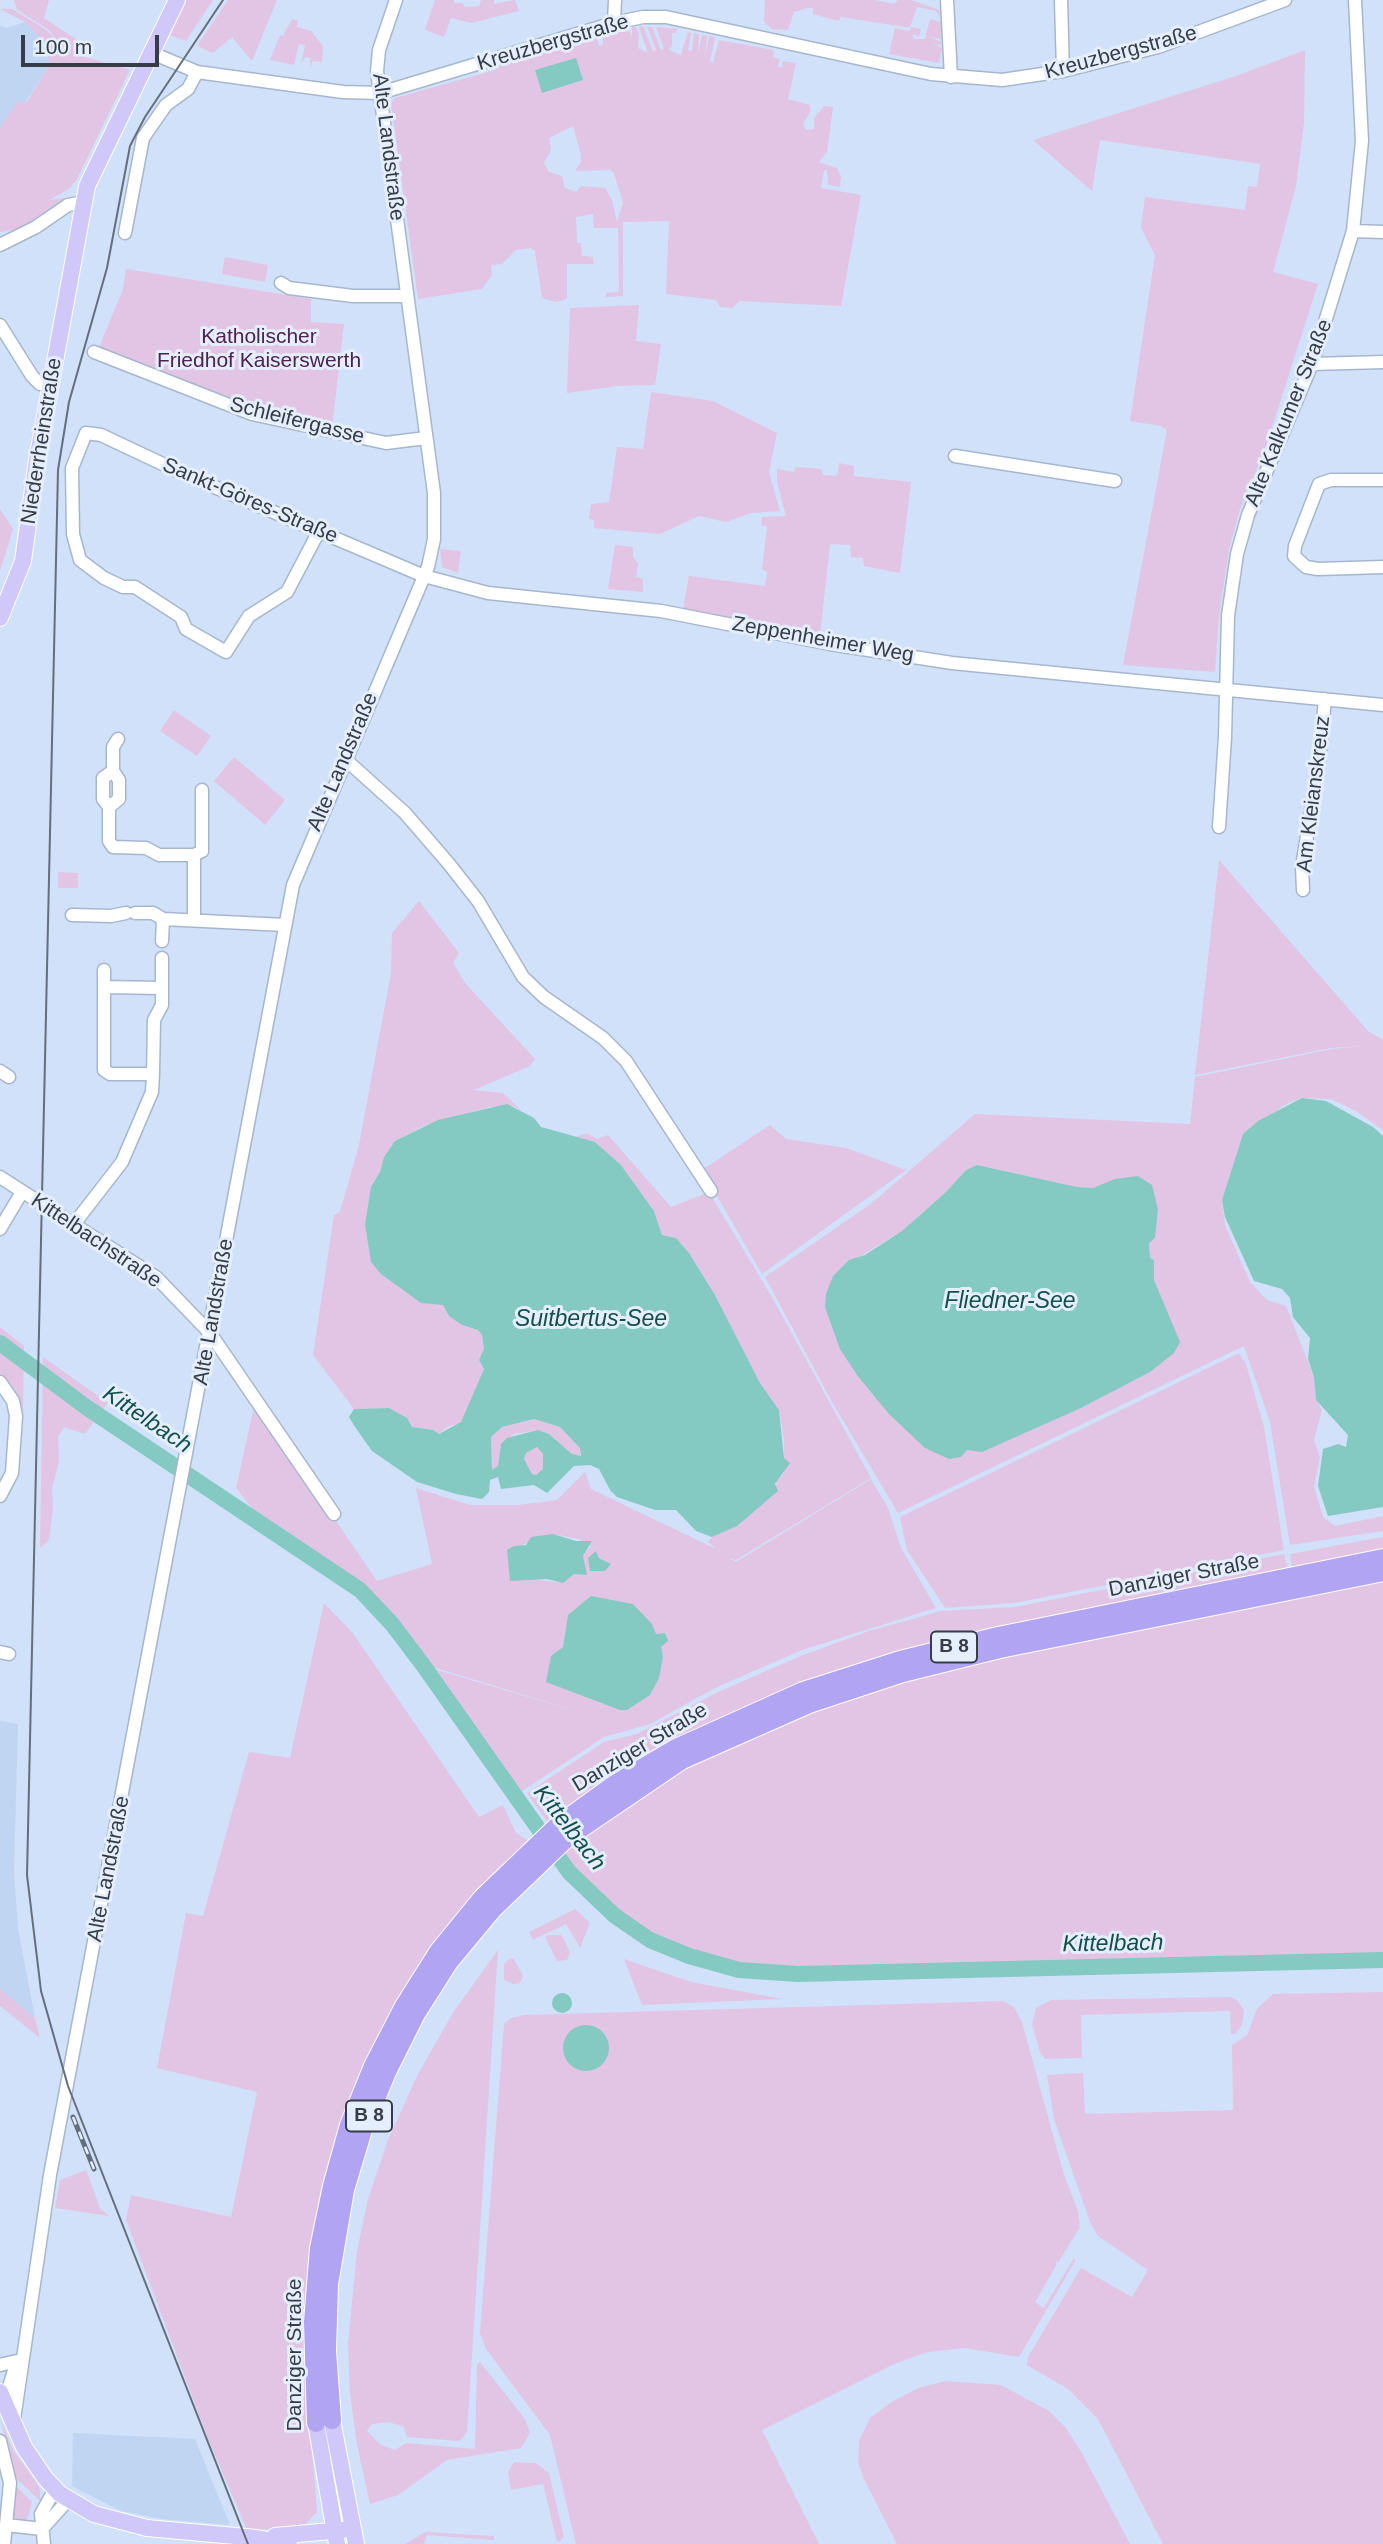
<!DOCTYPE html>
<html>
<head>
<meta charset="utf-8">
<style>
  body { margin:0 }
  #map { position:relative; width:1383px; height:2544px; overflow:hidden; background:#d0e1f9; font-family:Arial,sans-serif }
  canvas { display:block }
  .scale { position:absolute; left:21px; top:35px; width:138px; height:32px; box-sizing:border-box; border:4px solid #363d46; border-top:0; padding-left:9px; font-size:21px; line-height:24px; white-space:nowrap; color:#363d46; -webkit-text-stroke:5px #e4eefc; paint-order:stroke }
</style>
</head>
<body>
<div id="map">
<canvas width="1383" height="2544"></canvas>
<div class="scale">100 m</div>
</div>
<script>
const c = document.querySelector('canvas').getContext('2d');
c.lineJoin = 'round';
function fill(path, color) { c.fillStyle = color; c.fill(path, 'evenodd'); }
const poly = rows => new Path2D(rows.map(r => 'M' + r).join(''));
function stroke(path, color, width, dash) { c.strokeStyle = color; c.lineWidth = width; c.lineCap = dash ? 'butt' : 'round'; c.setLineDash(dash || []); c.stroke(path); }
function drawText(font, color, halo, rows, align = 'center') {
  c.font = font + ' Arial,sans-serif'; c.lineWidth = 6; c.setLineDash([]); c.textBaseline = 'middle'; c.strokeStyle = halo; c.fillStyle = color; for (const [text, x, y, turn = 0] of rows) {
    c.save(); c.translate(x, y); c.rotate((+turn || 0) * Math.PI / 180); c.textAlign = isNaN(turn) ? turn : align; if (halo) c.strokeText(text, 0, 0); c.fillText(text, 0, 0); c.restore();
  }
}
fill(poly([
  [25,22,52,38,49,66,25,103,0,128,0,26,7,28],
  [0,1721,18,1724,14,1871,18,1929,35,2018,0,1989],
  [73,2433,195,2439,230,2525,162,2519,121,2511,72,2486]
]), '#bfd5f1');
fill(poly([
  [14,0,49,0,44,18,76,39,78,46,75,54,130,70,77,179,70,188,50,200,65,198,37,220,19,229,0,232,0,128,18,101,26,103,49,66,48,45,25,22,0,9,12,9,45,29,56,39,59,49,66,51,48,29,17,10],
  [183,0,213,0,186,41,169,35],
  [228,0,277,0,252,61,232,37,213,53,197,46],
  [435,0,454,0,454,3,463,3,464,7,479,6,481,0,494,0,494,4,515,0,519,11,471,23,451,18,444,37,425,30],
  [765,0,875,0,894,4,898,0,911,0,939,10,940,17,936,11,917,7,910,27,904,27,841,17,839,21,813,14,813,8,807,8,794,12,788,30,772,29,764,22],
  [292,19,298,21,297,27,311,31,323,46,322,62,312,61,311,68,310,58,305,57,301,64,305,45,299,44,294,65,270,60,280,35,283,36],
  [930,19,941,22,941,39,930,37,941,42,941,46,931,42,942,48,939,63,889,54,895,28,909,31,911,27,921,29,919,36,912,34,914,39,925,39],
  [643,26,653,51,656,50,647,27,652,27,661,50,664,49,656,27,677,29,676,33,672,33,672,46,669,50,681,55,688,32,691,33,688,50,692,51,694,33,699,34,698,56,702,35,707,36,705,59,709,36,715,37,710,61,713,63,719,40,774,50,773,57,780,59,778,67,782,67,783,61,796,63,788,99,810,105,810,112,803,124,806,130,814,129,814,118,824,106,833,107,827,152,819,162,837,168,841,176,840,187,828,185,827,170,824,170,821,188,861,195,841,306,739,301,733,308,720,307,716,300,666,294,669,221,623,222,623,296,606,297,606,293,619,292,618,228,594,228,593,214,576,217,577,243,581,243,582,256,593,257,594,264,567,264,567,298,564,300,556,302,542,298,535,251,530,248,516,250,502,264,491,265,492,275,482,289,418,299,391,103,395,98,495,70,506,60,589,37,597,36,599,46,603,45,603,37,628,29,632,37,632,27,636,27,639,34,638,48,648,53,639,27],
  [573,126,581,155,581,162,575,171,610,170,614,173,623,203,617,222,612,200,605,188,581,186,576,192,565,188,562,176,549,172,544,163,551,150,549,138],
  [1305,50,1304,123,1296,186,1273,272,1318,284,1265,449,1240,509,1229,549,1219,616,1215,672,1123,665,1167,430,1161,426,1130,421,1155,255,1141,228,1145,197,1245,210,1248,186,1257,187,1260,164,1100,140,1092,191,1033,140,1236,76],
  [225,257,268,265,265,282,222,274],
  [126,269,311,299,311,322,344,324,332,428,229,401,98,350,123,289],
  [639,305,636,341,661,344,655,385,617,386,567,393,570,308],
  [651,392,713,401,777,433,769,472,780,511,751,513,726,522,699,516,660,534,594,528,594,520,589,519,591,504,609,502,617,447,643,449],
  [839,463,854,466,854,476,911,482,900,573,864,566,863,558,851,557,850,545,830,544,820,635,683,609,689,576,765,586,767,572,762,569,767,527,761,525,762,517,786,516,777,482,777,469,794,472,796,467,821,469,823,475,837,476],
  [0,509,13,529,0,571],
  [615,545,633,547,633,557,638,563,636,577,643,579,643,592,608,589],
  [440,549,461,551,458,573,442,567],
  [174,710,211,736,197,756,160,731],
  [234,757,285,800,265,825,214,781],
  [1219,860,1368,1031,1383,1040,1383,1130,1356,1111,1331,1099,1302,1098,1288,1103,1243,1134,1222,1201,1225,1225,1250,1282,1267,1300,1286,1306,1314,1377,1316,1400,1322,1410,1314,1440,1320,1457,1314,1486,1323,1517,1335,1526,1383,1516,1383,1531,1290,1545,1270,1422,1244,1346,898,1513,832,1402,765,1277,872,1203,975,1114,1190,1124,1195,1077,1332,1049,1363,1046,1331,1048,1195,1075],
  [977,1165,1077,1187,1093,1188,1111,1183,1158,1210,1155,1238,1149,1243,1150,1258,1154,1260,1154,1280,1162,1301,1150,1372,1081,1408,982,1451,967,1450,840,1349,838,1340,854,1260,902,1231,946,1192,966,1170],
  [58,872,78,873,78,888,58,888],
  [419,901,459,953,453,963,465,983,535,1059,530,1066,474,1090,503,1093,523,1112,514,1106,490,1107,426,1125,395,1141,384,1157,380,1172,371,1187,365,1224,381,1274,411,1294,443,1305,462,1325,478,1330,482,1335,484,1349,479,1360,484,1369,482,1376,461,1423,447,1427,439,1434,433,1430,412,1427,389,1408,354,1409,313,1355,334,1215,340,1212,359,1145,391,973,392,933],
  [770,1125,786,1139,846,1148,906,1170,762,1274,702,1170],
  [587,1133,597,1139,608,1135,671,1207,709,1192,773,1299,871,1478,736,1560,729,1558,736,1562,871,1479,888,1508,901,1548,936,1608,802,1650,715,1688,650,1724,604,1737,516,1795,427,1667,596,1717,426,1665,397,1625,363,1590,260,1518,236,1488,255,1402,377,1581,432,1564,416,1488,470,1505,518,1505,557,1500,585,1472,591,1489,716,1549,708,1542,712,1537,737,1526,761,1503,772,1497,777,1481,784,1473,784,1440,779,1410,760,1383,715,1295,689,1253,676,1238,662,1235,654,1211,621,1165,595,1142,575,1137],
  [553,1534,579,1539,591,1546,583,1556,586,1574,574,1574,556,1582,524,1578,510,1581,522,1545],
  [635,1609,652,1625,663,1656,650,1695,623,1708,556,1653,563,1647,568,1615],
  [0,1327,24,1346,23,1413,15,1390,0,1373],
  [1239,1353,1246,1364,1264,1427,1284,1550,1015,1603,945,1608,907,1550,900,1517],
  [43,1357,108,1403,85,1434,64,1427,58,1437,59,1462,52,1488,53,1508,49,1540,40,1548],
  [535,1419,560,1427,580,1448,580,1456,572,1454,549,1434,539,1430,514,1434,501,1444,498,1466,492,1471,491,1437,502,1427],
  [537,1447,543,1454,543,1469,536,1475,532,1474,524,1459,526,1453],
  [1383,1537,1383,1554,1293,1573,1290,1554],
  [1284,1554,1289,1573,897,1654,548,1823,527,1793,604,1742,637,1734,716,1693,803,1655,869,1631,941,1611,1015,1607],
  [1383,1579,1383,1955,797,1971,739,1967,689,1954,651,1938,593,1893,560,1854,583,1833,684,1766,811,1710,905,1680,1002,1655],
  [324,1603,352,1632,479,1817,503,1805,516,1833,529,1841,412,1978,378,2037,351,2107,310,2421,317,2512,302,2528,247,2530,207,2436,126,2220,131,2195,231,2217,257,2092,157,2068,186,1913,203,1916,249,1752,290,1758],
  [575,1909,590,1923,580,1948,566,1924,533,1940,529,1932],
  [548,1935,561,1935,564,1939,570,1953,567,1960,557,1961,545,1937],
  [498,1950,467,2432,460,2441,407,2437,404,2427,389,2422,372,2424,367,2431,381,2445,395,2450,406,2443,475,2449,477,2364,480,2362,525,2419,530,2433,521,2448,447,2460,398,2495,370,2504,357,2445,350,2394,348,2344,357,2251,368,2199,388,2140,417,2076,454,2011],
  [510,1958,514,1959,523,1976,520,1983,514,1984,504,1980,504,1964],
  [624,1959,691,1982,782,1999,642,2005],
  [0,1989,35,2018,40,2038,0,2006],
  [1383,1992,1383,2544,1163,2544,1098,2419,1068,2389,1027,2365,1028,2357,1081,2268,1132,2297,1148,2270,1098,2236,1090,2222,1054,2119,1047,2075,1083,2073,1085,2114,1233,2110,1232,2045,1247,2035,1257,2009,1273,1994],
  [1230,1997,1237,2000,1244,2010,1242,2025,1235,2034,1231,2034,1230,2011,1081,2015,1082,2058,1045,2059,1040,2052,1032,2024,1036,2008,1051,2000],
  [1003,2001,1014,2007,1022,2022,1064,2175,1078,2211,1080,2227,1058,2263,1056,2261,1056,2266,1035,2302,1044,2308,1074,2258,1075,2261,1019,2357,965,2348,928,2352,896,2363,762,2430,819,2544,576,2544,550,2435,486,2349,480,2333,504,2024,511,2018,524,2015],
  [86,2170,100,2208,109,2216,55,2208,60,2180],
  [946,2381,1001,2385,1049,2411,1066,2428,1082,2453,1130,2544,897,2544,864,2479,858,2462,859,2441,870,2418,890,2403,918,2388],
  [0,2418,13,2450,39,2486,41,2502,15,2477],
  [514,2462,536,2463,549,2473,564,2537,560,2541,557,2542,543,2484,511,2490,508,2472],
  [15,2485,32,2502,27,2521,15,2518,11,2513],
  [425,2532,494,2536,494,2540,427,2535,424,2544,405,2544]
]), '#e2c5e4');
fill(poly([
  [576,58,583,80,542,93,535,70],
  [1302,1098,1326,1101,1373,1127,1383,1136,1383,1507,1328,1516,1318,1486,1323,1449,1338,1444,1346,1447,1348,1435,1316,1400,1314,1377,1308,1359,1310,1338,1293,1317,1290,1298,1282,1289,1254,1281,1225,1217,1222,1200,1243,1134,1258,1121],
  [507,1104,534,1118,541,1127,595,1142,621,1165,654,1211,662,1235,676,1238,689,1253,715,1295,760,1383,779,1410,784,1458,790,1463,775,1484,778,1491,737,1526,712,1537,696,1531,676,1510,655,1510,617,1497,610,1490,599,1469,590,1465,574,1466,547,1493,534,1485,501,1489,498,1477,490,1480,489,1492,482,1499,456,1494,417,1482,372,1451,355,1427,349,1417,354,1409,389,1408,407,1418,412,1427,433,1430,439,1434,461,1422,484,1369,479,1360,484,1349,482,1335,478,1330,462,1325,449,1316,443,1305,421,1303,381,1274,371,1262,365,1224,371,1187,380,1172,384,1157,395,1141,438,1120],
  [534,1419,560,1427,580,1448,581,1456,572,1454,549,1434,538,1430,507,1438,501,1444,498,1466,492,1470,491,1437,502,1427],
  [537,1447,543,1454,543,1469,536,1475,532,1474,524,1459,526,1453],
  [977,1165,1077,1187,1093,1188,1115,1179,1138,1176,1152,1185,1158,1210,1155,1238,1149,1243,1150,1258,1154,1260,1154,1280,1180,1342,1174,1353,1150,1372,1081,1408,982,1452,967,1450,961,1457,949,1459,925,1448,889,1414,857,1375,840,1349,825,1307,826,1294,833,1276,849,1260,865,1255,902,1231,946,1192,966,1170],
  [553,1534,576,1541,592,1541,583,1556,587,1575,574,1574,563,1583,547,1579,510,1581,507,1550,514,1546,526,1545,531,1537],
  [596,1551,599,1558,611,1564,605,1571,590,1571,588,1558],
  [591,1596,633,1604,652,1624,656,1634,665,1633,668,1641,661,1647,663,1656,659,1678,650,1695,627,1710,620,1710,546,1682,551,1656,563,1647,568,1615],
  '552 2003a10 10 0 1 1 20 0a10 10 0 1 1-20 0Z',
  '563 2048a23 23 0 1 1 46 0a23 23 0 1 1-46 0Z'
]), '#84c9c2');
stroke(poly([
  [0,1343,86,1407,360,1590,392,1624,423,1665,569,1872,615,1916,650,1940,689,1956,739,1970,798,1974,1383,1960]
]), '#84c9c2', 16);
const minor = poly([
  [947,0,951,77],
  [1061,0,1063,71],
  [614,23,615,0],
  [152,53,197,72,343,92,380,93,614,23,643,17,666,17,931,74,1002,80,1063,71,1158,47,1285,0],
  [1353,231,1383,232],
  [125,233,143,138,166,105,188,89,197,72],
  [0,245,36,227,68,205,84,202],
  [281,283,289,288,353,296,407,296],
  [0,325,32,376,40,384,50,385],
  [94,352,252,414,386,443,426,438],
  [1312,364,1383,362],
  [955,456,1115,481],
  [1383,480,1331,480,1319,484,1295,546,1294,556,1306,567,1318,569,1383,567],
  [319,531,287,592,249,616,226,652,186,629,181,617,135,587,123,587,104,578,80,560,73,534,72,468,86,433,101,435,184,474,424,576,488,593,661,611,830,644,952,663,1383,705],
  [345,759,405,813,449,864,478,901,523,977,544,997,603,1038,626,1061,711,1191],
  [113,771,113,747,118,739],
  [109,807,103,799,103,778,113,771,119,780,119,799,109,807,109,841,113,847,146,848,159,855,194,855],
  [1219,827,1225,737,1228,616,1237,554,1248,515,1312,364,1353,231,1362,141,1355,0],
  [1303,890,1302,867,1319,761,1325,699],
  [135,913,153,913,163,919,285,925],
  [72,915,111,916,126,913],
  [194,919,194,855,202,851,202,790],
  [162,941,163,919],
  [104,970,104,987],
  [162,988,162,958],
  [0,1071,9,1077],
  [0,1177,156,1277,210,1333,334,1514],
  [74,1224,122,1162,152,1092,153,1074,154,1020,162,1005,162,988,104,987,104,1070,110,1074,153,1074],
  [0,1229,22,1192],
  [0,1382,13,1401,16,1416,12,1473,0,1496],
  [0,1652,9,1654],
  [0,2365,17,2361],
  [4,2403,16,2364],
  [13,2426,50,2175,293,885,428,567,434,539,434,493,377,71,379,50,396,0],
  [0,2441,10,2483,6,2525,42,2529,69,2499],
  [4,2544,6,2525],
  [44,2544,41,2514,55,2489]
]);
const major = poly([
  [0,618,23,561,37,460,87,186,177,0],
  [0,2392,24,2447,45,2478,60,2494,94,2514,147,2528,257,2538,289,2544],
  [332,2420,356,2544],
  [316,2423,337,2544],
  [275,2536,343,2530]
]);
const highway = poly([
  [332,2420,327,2351,329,2284,345,2190,363,2130,387,2072,416,2014,449,1962,493,1909,567,1838,682,1760,809,1704,903,1673,1000,1649,1383,1572],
  [316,2423,313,2322,319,2248,332,2186,349,2125,373,2066,404,2006,438,1952,482,1898,558,1825,616,1783,676,1748,803,1691,900,1660,998,1636,1383,1558]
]);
stroke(minor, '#a6b7cd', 15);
stroke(major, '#fff', 18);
stroke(highway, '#fff', 20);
stroke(minor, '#fff', 12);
stroke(major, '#d0c8f8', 16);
stroke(highway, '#b0a4f3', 18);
stroke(poly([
  [223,0,145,117,130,146,107,268,69,402,58,470,27,1875,41,1991,68,2086,248,2544]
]), '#646e7c', 2);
const rail = poly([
  [73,2117,94,2169]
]);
stroke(rail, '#646e7c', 5);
stroke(rail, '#e4eefc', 2.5, [8]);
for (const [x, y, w] of [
  [954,1647,46],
  [369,2116,46]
]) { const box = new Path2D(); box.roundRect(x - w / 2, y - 15.5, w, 31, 5); c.fillStyle = '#e4eefc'; c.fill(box); stroke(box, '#363d46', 2); }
drawText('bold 19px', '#363d46', null, [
  ["B 8",954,1647],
  ["B 8",369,2116]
]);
drawText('21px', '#363d46', '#e4eefc', [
  ["Kreuzbergstraße",553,43,-16],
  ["Kreuzbergstraße",1121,53,-15],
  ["Alte Landstraße",388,147,83],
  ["Alte Kalkumer Straße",1289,413,-68],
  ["Schleifergasse",297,421,14],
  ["Niederrheinstraße",42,441,-81],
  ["Sankt-Göres-Straße",250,501,23],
  ["Zeppenheimer Weg",823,640,10],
  ["Alte Landstraße",343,762,-67],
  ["Am Kleianskreuz",1314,794,-83],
  ["Kittelbachstraße",96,1241,34],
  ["Alte Landstraße",214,1312,-80],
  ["Danziger Straße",1184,1576,-11],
  ["Danziger Straße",640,1748,-31],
  ["Alte Landstraße",109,1869,-79],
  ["Danziger Straße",295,2355,-90]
]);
drawText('21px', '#502154', '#e4eefc', [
  ["Katholischer",259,337],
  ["Friedhof Kaiserswerth",259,361]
]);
drawText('italic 23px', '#13504c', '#e4eefc', [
  ["Fliedner-See",1010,1302],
  ["Suitbertus-See",591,1320],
  ["Kittelbach",147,1420,34],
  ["Kittelbach",569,1828,52],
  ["Kittelbach",1113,1944,-1]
]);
</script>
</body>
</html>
